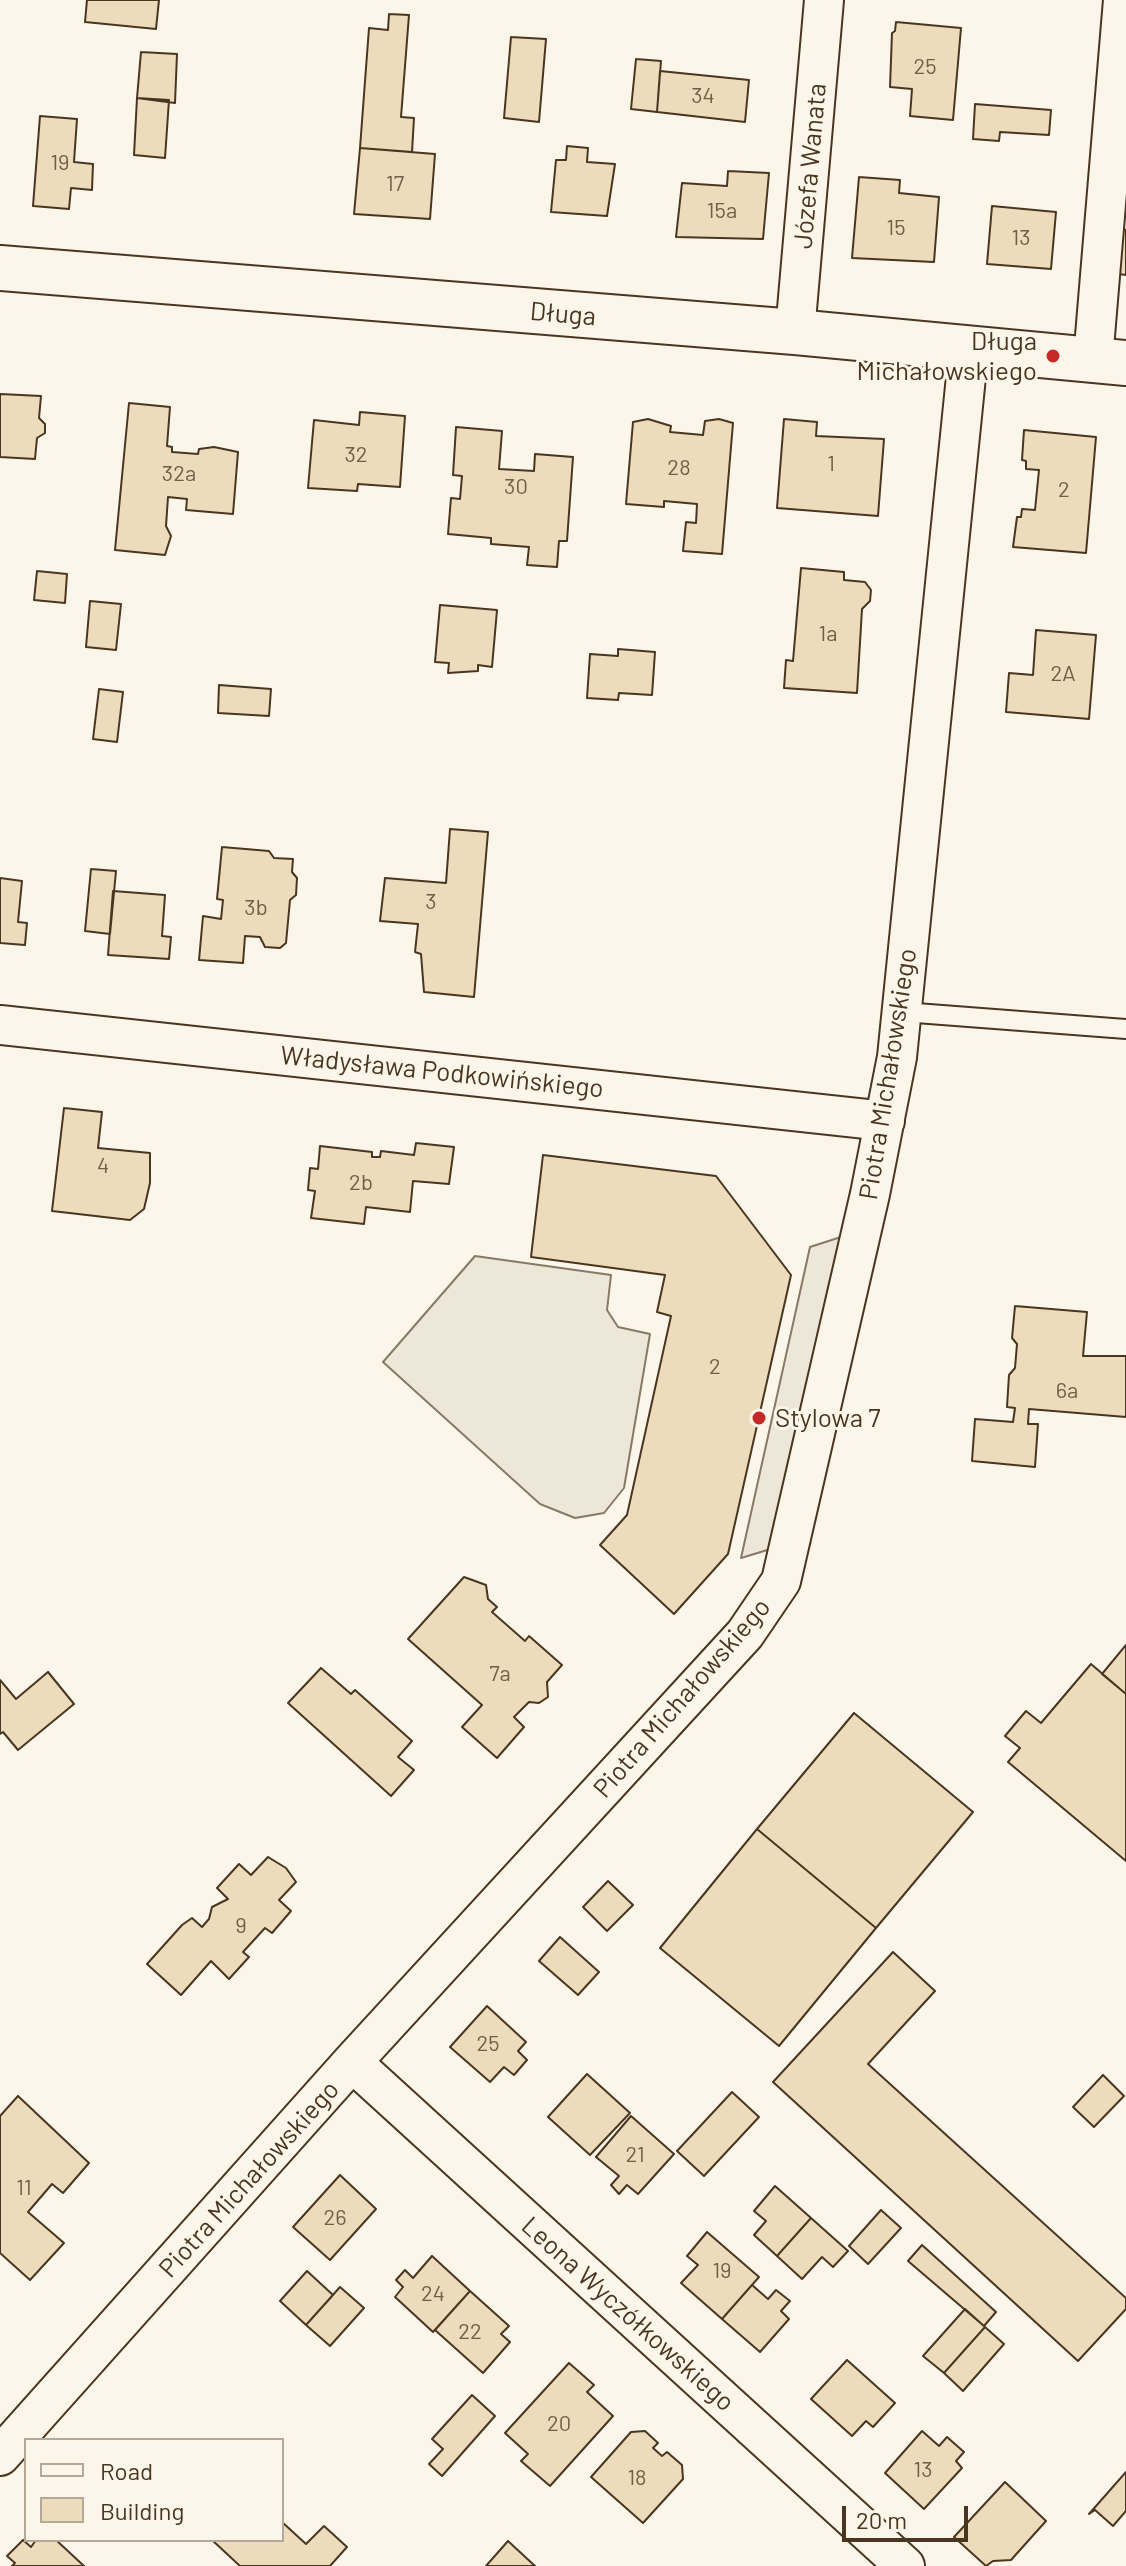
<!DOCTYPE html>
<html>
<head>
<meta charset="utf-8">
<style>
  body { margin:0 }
  #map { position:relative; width:1126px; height:2566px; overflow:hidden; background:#fbf6e9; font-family:Barlow,sans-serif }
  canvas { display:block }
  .legend { position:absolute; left:24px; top:2438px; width:260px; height:104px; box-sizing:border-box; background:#fbf6e9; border:2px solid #b4a999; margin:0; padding:10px 14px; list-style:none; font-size:24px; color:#4a3520 }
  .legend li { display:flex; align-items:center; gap:16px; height:40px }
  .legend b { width:40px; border:2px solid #b4a999 }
  .scale { position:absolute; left:842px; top:2506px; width:126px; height:36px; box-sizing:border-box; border:4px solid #4a3520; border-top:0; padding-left:10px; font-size:24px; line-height:28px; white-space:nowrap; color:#4a3520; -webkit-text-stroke:6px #fbf6e9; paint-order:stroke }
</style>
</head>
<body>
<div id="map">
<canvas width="1126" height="2566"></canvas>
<ul class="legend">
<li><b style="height:10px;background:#fbf6e9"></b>Road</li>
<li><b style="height:22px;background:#ecdcbc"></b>Building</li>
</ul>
<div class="scale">20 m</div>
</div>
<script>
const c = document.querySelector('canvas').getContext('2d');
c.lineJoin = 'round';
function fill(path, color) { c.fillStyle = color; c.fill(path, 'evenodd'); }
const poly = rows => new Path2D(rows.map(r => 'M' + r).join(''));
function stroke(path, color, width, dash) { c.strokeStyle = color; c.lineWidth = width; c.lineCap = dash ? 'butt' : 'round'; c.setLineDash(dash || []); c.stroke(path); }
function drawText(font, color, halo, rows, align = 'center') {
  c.font = font + ' Barlow,sans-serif'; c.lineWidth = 6; c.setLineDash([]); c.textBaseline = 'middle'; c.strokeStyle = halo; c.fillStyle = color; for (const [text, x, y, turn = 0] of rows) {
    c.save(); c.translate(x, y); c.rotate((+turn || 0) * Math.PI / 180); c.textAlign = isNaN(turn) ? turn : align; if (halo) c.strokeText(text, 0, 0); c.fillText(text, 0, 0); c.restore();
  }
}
const parking = poly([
  [844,1236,774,1548,741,1558,810,1247,844,1236],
  [475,1256,611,1275,607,1310,618,1327,650,1334,624,1488,604,1513,575,1518,540,1504,383,1362,475,1256]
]);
fill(parking, '#ede7d9');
stroke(parking, '#887966', 2);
const building = poly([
  [87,0,159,0,156,29,85,22,87,0],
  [389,14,409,15,401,117,414,118,412,152,360,148,369,28,388,30,389,14],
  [896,22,961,28,953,120,910,116,912,89,890,87,892,33,895,31,896,22],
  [511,37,546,39,539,122,504,118,511,37],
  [141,52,177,54,175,103,137,98,141,52],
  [636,59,661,61,657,112,631,109,636,59],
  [660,71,749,80,745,122,657,112,660,71],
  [137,98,169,100,165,158,134,155,137,98],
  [975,104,1051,110,1049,135,1000,132,999,141,973,139,975,104],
  [40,116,77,119,74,162,93,164,92,190,71,188,69,209,33,206,40,116],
  [567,146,588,148,587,162,615,164,607,216,551,212,556,160,566,160,567,146],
  [360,148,435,154,430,219,354,214,360,148],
  [728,171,769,173,763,239,676,237,682,183,727,186,728,171],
  [859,177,900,180,899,193,939,197,934,262,852,258,859,177],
  [992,206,1056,212,1051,269,987,264,992,206],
  [1123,229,1126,230,1126,275,1119,274,1123,229],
  [0,394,41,396,39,418,45,424,45,433,37,438,35,459,0,457,0,394],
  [129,403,170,407,167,446,172,447,172,452,198,454,199,449,214,447,238,452,233,514,186,510,187,499,168,497,166,526,171,536,165,555,115,550,129,403],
  [360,412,405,416,400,487,358,484,357,491,308,488,314,420,359,425,360,412],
  [648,419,671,426,670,432,703,435,705,421,719,419,733,423,722,554,683,551,686,522,696,523,697,504,664,501,664,507,626,504,633,422,648,419],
  [784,419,817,422,816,436,884,439,878,516,777,508,784,419],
  [456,427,502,431,499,469,534,471,535,454,573,457,567,541,559,541,557,567,527,565,529,547,491,544,491,538,448,534,451,498,460,499,462,476,453,475,456,427],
  [1024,430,1096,437,1086,553,1013,547,1017,517,1021,517,1022,509,1035,510,1039,470,1026,469,1026,461,1022,460,1024,430],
  [801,568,844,572,844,580,865,582,871,590,870,601,862,609,857,693,784,688,786,660,793,661,801,568],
  [37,571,67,574,65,603,34,600,37,571],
  [90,601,121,604,116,650,86,647,90,601],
  [440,605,497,610,492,667,478,665,478,671,448,673,449,663,435,662,440,605],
  [1036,630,1096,635,1089,719,1006,712,1009,673,1033,675,1036,630],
  [618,649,655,652,652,695,619,693,618,700,587,698,590,654,618,656,618,649],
  [219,685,271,689,269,716,218,713,219,685],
  [99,689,123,692,117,742,93,739,99,689],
  [450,829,488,832,474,997,424,992,421,954,415,952,418,924,380,921,385,878,446,883,450,829],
  [222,847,269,851,274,858,293,859,292,872,297,878,296,895,290,900,286,943,280,948,265,947,260,937,245,936,243,963,199,960,203,916,221,919,223,900,217,899,222,847],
  [91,869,116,871,110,934,85,931,91,869],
  [0,878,22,881,18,922,27,923,25,945,0,943,0,878],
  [113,891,165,895,162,936,171,937,169,959,108,955,113,891],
  [64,1108,102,1112,98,1148,150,1153,150,1183,144,1209,130,1220,52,1211,64,1108],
  [416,1143,454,1147,449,1184,413,1181,410,1212,366,1207,364,1224,311,1218,315,1191,308,1190,310,1168,318,1169,320,1146,372,1152,372,1157,380,1157,381,1151,414,1155,416,1143],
  [543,1155,716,1176,791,1275,728,1554,674,1614,600,1545,627,1515,671,1316,657,1312,665,1275,531,1257,543,1155],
  [1015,1306,1087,1312,1083,1356,1126,1356,1126,1417,1029,1409,1028,1424,1038,1424,1035,1467,972,1461,975,1419,1013,1422,1015,1408,1007,1407,1009,1375,1015,1368,1017,1344,1012,1338,1015,1306],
  [464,1577,486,1585,488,1599,497,1607,492,1612,525,1641,529,1636,562,1665,547,1682,548,1697,539,1703,529,1702,514,1717,524,1727,497,1758,462,1727,482,1705,408,1639,464,1577],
  [1126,1645,1126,1694,1102,1674,1126,1645],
  [1091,1664,1126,1694,1126,1861,1008,1762,1020,1748,1005,1736,1026,1711,1041,1723,1091,1664],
  [321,1668,351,1694,355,1690,412,1741,398,1757,414,1770,391,1796,288,1703,321,1668],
  [48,1672,74,1704,18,1750,3,1732,0,1734,0,1680,16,1699,48,1672],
  [854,1713,973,1812,876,1928,757,1829,854,1713],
  [757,1829,876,1928,779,2046,660,1948,757,1829],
  [268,1857,286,1868,296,1882,279,1900,291,1911,272,1933,265,1928,243,1952,249,1957,229,1979,211,1961,181,1995,147,1964,182,1925,192,1918,202,1927,209,1919,212,1907,228,1899,217,1888,239,1864,251,1875,268,1857],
  [608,1881,633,1905,607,1931,583,1907,608,1881],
  [560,1937,599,1972,578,1995,539,1961,560,1937],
  [893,1952,935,1991,868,2064,1126,2298,1126,2309,1078,2361,773,2082,893,1952],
  [487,2006,526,2042,518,2051,527,2060,514,2075,504,2067,490,2082,450,2047,487,2006],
  [587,2074,630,2113,590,2155,548,2117,587,2074],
  [1103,2075,1124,2096,1094,2127,1073,2107,1103,2075],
  [732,2092,759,2117,704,2176,677,2151,732,2092],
  [18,2096,89,2163,63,2193,52,2184,28,2212,64,2243,30,2280,0,2253,0,2116,18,2096],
  [631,2116,674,2154,638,2194,627,2185,619,2194,611,2185,619,2176,596,2157,631,2116],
  [340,2175,376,2209,330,2260,293,2227,340,2175],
  [775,2186,811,2218,777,2256,754,2235,766,2221,754,2211,775,2186],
  [881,2210,901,2228,868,2264,849,2246,881,2210],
  [811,2218,848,2251,833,2267,822,2257,802,2279,777,2256,811,2218],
  [707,2232,759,2277,722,2319,681,2283,698,2265,687,2256,707,2232],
  [922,2245,996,2312,984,2326,908,2261,922,2245],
  [432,2256,470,2291,433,2332,395,2297,403,2287,396,2280,405,2270,413,2278,432,2256],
  [307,2271,333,2295,306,2325,280,2301,307,2271],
  [752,2285,768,2299,776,2290,790,2301,781,2311,789,2319,760,2352,722,2319,752,2285],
  [340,2287,364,2308,330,2346,306,2325,340,2287],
  [470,2291,509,2326,501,2334,510,2342,483,2373,435,2330,470,2291],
  [965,2309,985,2327,944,2373,923,2356,965,2309],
  [985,2327,1004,2344,963,2391,944,2373,985,2327],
  [847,2360,895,2403,873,2427,866,2421,852,2436,811,2399,847,2360],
  [569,2363,594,2385,587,2392,613,2416,550,2486,521,2461,528,2454,505,2433,569,2363],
  [472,2395,495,2416,442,2476,429,2464,443,2449,432,2439,472,2395],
  [645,2431,658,2443,653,2448,662,2456,667,2452,682,2465,683,2479,643,2523,591,2477,631,2432,645,2431],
  [922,2431,939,2446,947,2437,964,2452,956,2461,962,2468,924,2509,885,2473,922,2431],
  [1126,2472,1126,2511,1113,2526,1095,2510,1089,2514,1126,2472],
  [1005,2482,1046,2521,1011,2560,993,2561,986,2566,954,2537,1005,2482],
  [282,2522,306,2544,324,2526,347,2547,330,2566,240,2566,212,2540,282,2540,282,2522],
  [23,2540,31,2547,36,2540,56,2540,84,2566,12,2566,15,2563,7,2556,23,2540],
  [508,2541,535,2566,486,2566,508,2541]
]);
fill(building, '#ecdcbc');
stroke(building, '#4a3520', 2);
const lane = poly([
  [903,1012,1126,1029]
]);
const street = poly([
  [795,332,824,0],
  [1093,360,1123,0],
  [0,1025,885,1121],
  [352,2062,905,2566],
  [0,2456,352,2062,745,1634,781,1581,870,1194,897,1057,969,347]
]);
const secondary = poly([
  [0,268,795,332,1126,363]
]);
stroke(lane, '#4a3520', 22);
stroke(street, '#4a3520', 42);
stroke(secondary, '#4a3520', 48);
stroke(lane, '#fbf6e9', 18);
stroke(street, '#fbf6e9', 38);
stroke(secondary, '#fbf6e9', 44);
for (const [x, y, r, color] of [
  [1053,356,8,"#c62828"],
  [759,1418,8,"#c62828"]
]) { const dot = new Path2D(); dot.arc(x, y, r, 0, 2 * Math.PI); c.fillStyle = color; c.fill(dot); stroke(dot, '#fbf6e9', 3); }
drawText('22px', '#725f47', null, [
  ["25",925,67],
  ["34",703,96],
  ["19",60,163],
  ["17",395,184],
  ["15a",722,211],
  ["15",896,228],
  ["13",1021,238],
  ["32",356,455],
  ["1",831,464],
  ["28",679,468],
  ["32a",179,474],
  ["30",516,487],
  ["2",1064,490],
  ["1a",828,634],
  ["2A",1063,674],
  ["3",431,902],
  ["3b",256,908],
  ["4",103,1166],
  ["2b",361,1183],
  ["2",715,1367],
  ["6a",1067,1391],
  ["7a",500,1674],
  ["9",241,1926],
  ["25",488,2044],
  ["21",635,2155],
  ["11",24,2188],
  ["26",335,2218],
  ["19",722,2271],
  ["24",433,2294],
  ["22",470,2332],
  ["20",559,2424],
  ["13",923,2470],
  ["18",637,2478]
]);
drawText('26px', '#4a3520', '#fbf6e9', [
  ["Józefa Wanata",810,166,-85],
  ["Długa",563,314,5],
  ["Władysława Podkowińskiego",442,1072,6],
  ["Piotra Michałowskiego",888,1074,-81],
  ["Piotra Michałowskiego",682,1698,-49],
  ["Piotra Michałowskiego",249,2179,-48],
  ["Leona Wyczółkowskiego",628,2314,42]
]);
drawText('26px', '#4a3520', '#fbf6e9', [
  ["Długa",1037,341],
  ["Michałowskiego",1037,371],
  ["Stylowa 7",775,1418,"left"]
], 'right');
</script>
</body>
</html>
